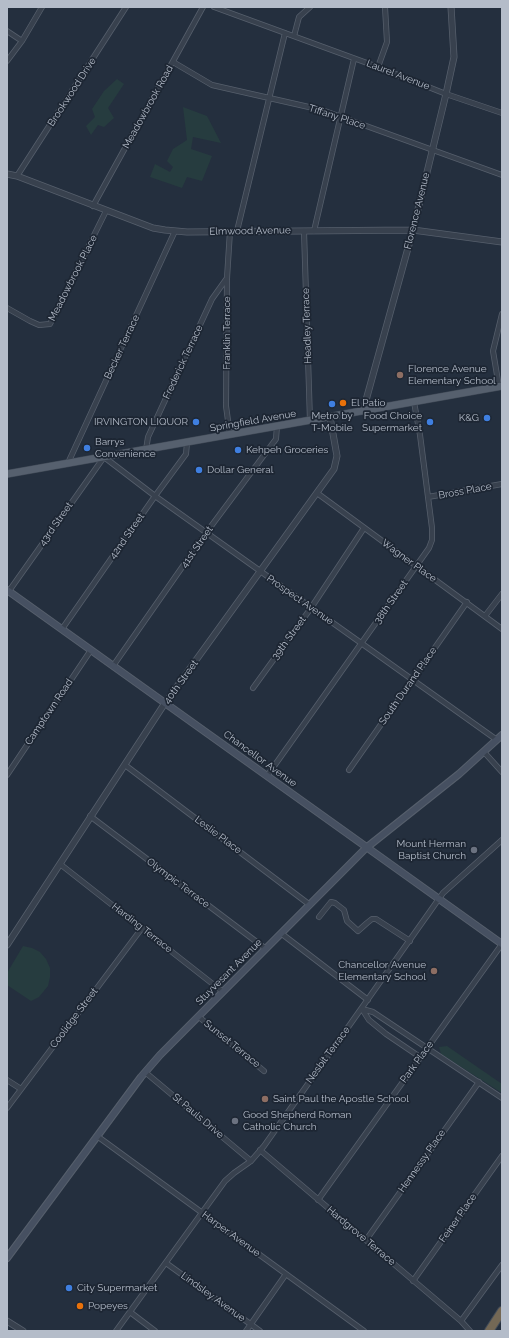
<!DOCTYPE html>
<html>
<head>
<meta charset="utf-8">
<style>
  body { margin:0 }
  #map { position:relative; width:509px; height:1338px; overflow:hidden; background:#242f3e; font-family:Raleway,sans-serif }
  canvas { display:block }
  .frame { position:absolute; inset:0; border:8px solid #b4bcc9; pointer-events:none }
</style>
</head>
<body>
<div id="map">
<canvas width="509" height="1338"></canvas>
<div class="frame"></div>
</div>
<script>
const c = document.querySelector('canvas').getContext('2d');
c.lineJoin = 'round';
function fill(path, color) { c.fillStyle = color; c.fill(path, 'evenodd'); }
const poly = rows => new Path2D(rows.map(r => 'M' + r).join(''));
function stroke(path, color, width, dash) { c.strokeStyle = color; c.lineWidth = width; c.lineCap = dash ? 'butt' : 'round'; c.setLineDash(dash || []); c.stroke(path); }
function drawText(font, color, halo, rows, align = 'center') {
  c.font = font + ' Raleway,sans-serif'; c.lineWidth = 3.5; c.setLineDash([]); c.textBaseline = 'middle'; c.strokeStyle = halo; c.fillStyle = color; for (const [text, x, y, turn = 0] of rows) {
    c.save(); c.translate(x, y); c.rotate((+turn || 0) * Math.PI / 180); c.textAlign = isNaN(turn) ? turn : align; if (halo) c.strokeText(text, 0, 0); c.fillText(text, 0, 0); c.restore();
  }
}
fill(poly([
  [117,79,124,84,108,108,114,118,104,127,98,125,91,135,86,126,95,117,92,109,104,91],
  [183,107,207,116,221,143,193,137,191,149,212,156,202,181,187,177,182,188,150,177,155,164,170,172,173,167,167,161,173,149,187,140],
  [23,946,32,948,40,952,46,959,50,968,50,977,48,986,39,997,31,1001,7,985,7,973],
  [447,1046,502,1084,502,1093,441,1054,439,1047]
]), '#263c3f');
const minor = poly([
  [214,7,378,67,446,94,502,113],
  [7,31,22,41],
  [294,36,299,17,310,7],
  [7,61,22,41,42,7],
  [173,62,212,85,322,110,502,175],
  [378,67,387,42,385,7],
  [17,176,126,7],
  [93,206,203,7],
  [237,231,285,33],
  [304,231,310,421],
  [314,231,354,59],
  [7,308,30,321,39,325,50,324,106,211],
  [499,387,493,351,502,314],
  [230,435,226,406,227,278,230,231],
  [146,450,148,437,212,299,227,278],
  [68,463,175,231],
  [317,493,502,629],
  [428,497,502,484],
  [9,591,104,457,155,496,497,740],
  [485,616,502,594],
  [62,629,155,496,186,454,187,443],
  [113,666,206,533,276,439,277,426],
  [253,688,311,608,364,528],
  [484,752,502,772],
  [125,765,310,905],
  [349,770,467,602],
  [7,775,91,650],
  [267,776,429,548,432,540,432,528,420,435,414,402],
  [90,816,266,949],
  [60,864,223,992],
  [319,917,331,902,335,903,344,910,347,921,358,931,367,923,372,919,376,919,410,941],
  [282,934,368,1000],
  [362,1009,373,1012,502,1098],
  [362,1009,369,1020,386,1034,420,1057],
  [199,1017,264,1071],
  [145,1072,251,1161],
  [7,1080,21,1089],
  [7,1108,142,928],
  [97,1136,364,1331],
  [260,1150,461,1321,470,1331],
  [318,1200,502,944],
  [366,1240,479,1082],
  [166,1263,260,1331],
  [413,1281,502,1156],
  [130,1312,155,1331],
  [461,1321,502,1265],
  [116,1331,225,1181,234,1173,251,1161,264,1146,443,893,502,840],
  [246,1331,286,1274]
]);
const tertiary = poly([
  [7,174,17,176,153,228,165,230,187,232,413,230,502,242],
  [363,411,413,230,446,94,454,57,451,7],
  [7,945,165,703,334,469,337,456,330,417],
  [7,1321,23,1331]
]);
const secondary = poly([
  [7,590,502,944],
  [7,1258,141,1077,160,1055,366,848,459,774,502,735]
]);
const primary = poly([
  [7,474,502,386]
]);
const motorway = poly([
  [489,1331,502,1311]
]);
stroke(minor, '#565f6c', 6);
stroke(tertiary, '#565f6c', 7);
stroke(secondary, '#565f6c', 8);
stroke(primary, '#414a57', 8);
stroke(motorway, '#434c59', 10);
stroke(minor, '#38414e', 4.5);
stroke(tertiary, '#38414e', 5.5);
stroke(secondary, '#465061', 6);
stroke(primary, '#56606e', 7);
stroke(motorway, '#746855', 8);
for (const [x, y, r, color] of [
  [400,375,4,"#8d6e63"],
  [343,403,4,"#e8710a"],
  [332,404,4,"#3f7fe0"],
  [487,418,4,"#3f7fe0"],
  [196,422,4,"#3f7fe0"],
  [430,422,4,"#3f7fe0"],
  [87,448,4,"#3f7fe0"],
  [238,450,4,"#3f7fe0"],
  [199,470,4,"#3f7fe0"],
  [474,850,4,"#6b7280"],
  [434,971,4,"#8d6e63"],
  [265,1099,4,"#8d6e63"],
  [235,1121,4,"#6b7280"],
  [69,1288,4,"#3f7fe0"],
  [80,1306,4,"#e8710a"]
]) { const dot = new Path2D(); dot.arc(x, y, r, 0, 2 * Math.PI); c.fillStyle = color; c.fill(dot); stroke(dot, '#1d2633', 1.5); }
drawText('10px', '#b4bcc9', '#1d2633', [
  ["Laurel Avenue",398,75,21],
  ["Brookwood Drive",72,92,-57],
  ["Meadowbrook Road",148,107,-61],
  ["Tiffany Place",337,117,18],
  ["Florence Avenue",417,211,-76],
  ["Elmwood Avenue",250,231,-1],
  ["Meadowbrook Place",73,278,-63],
  ["Headley Terrace",307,326,-92],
  ["Franklin Terrace",227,333,-90],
  ["Becker Terrace",122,347,-65],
  ["Frederick Terrace",183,362,-65],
  ["Springfield Avenue",253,421,-10],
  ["Bross Place",465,491,-10],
  ["43rd Street",56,524,-55],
  ["42nd Street",127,536,-55],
  ["41st Street",197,547,-55],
  ["Wagner Place",409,561,36],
  ["Prospect Avenue",300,600,35],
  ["38th Street",391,602,-55],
  ["39th Street",289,638,-54],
  ["40th Street",181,682,-54],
  ["South Durand Place",408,686,-55],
  ["Camptown Road",49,712,-56],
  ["Chancellor Avenue",260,759,36],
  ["Leslie Place",218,835,37],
  ["Olympic Terrace",178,883,37],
  ["Harding Terrace",142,928,38],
  ["Stuyvesant Avenue",229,972,-45],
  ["Coolidge Street",74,1018,-53],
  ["Sunset Terrace",232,1044,39],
  ["Nesbit Terrace",328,1055,-54],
  ["Park Place",417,1062,-54],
  ["St Pauls Drive",198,1116,40],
  ["Hennessy Place",422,1161,-55],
  ["Feiner Place",458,1218,-55],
  ["Harper Avenue",231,1234,36],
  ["Hardgrove Terrace",361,1236,40],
  ["Lindsley Avenue",213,1297,36]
]);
drawText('10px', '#b4bcc9', '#1d2633', [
  ["Florence Avenue",408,369],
  ["Elementary School",408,381],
  ["El Patio",351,403],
  ["Metro by",332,416,"center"],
  ["T-Mobile",332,428,"center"],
  ["Food Choice",422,416,"right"],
  ["Supermarket",422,428,"right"],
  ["K&G",479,418,"right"],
  ["IRVINGTON LIQUOR",188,422,"right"],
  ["Barrys",95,442],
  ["Convenience",95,454],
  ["Kehpeh Groceries",246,450],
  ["Dollar General",207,470],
  ["Mount Herman",466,844,"right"],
  ["Baptist Church",466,856,"right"],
  ["Chancellor Avenue",426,965,"right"],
  ["Elementary School",426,977,"right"],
  ["Saint Paul the Apostle School",273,1099],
  ["Good Shepherd Roman",243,1115],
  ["Catholic Church",243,1127],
  ["City Supermarket",77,1288],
  ["Popeyes",88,1306]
], 'left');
</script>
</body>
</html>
